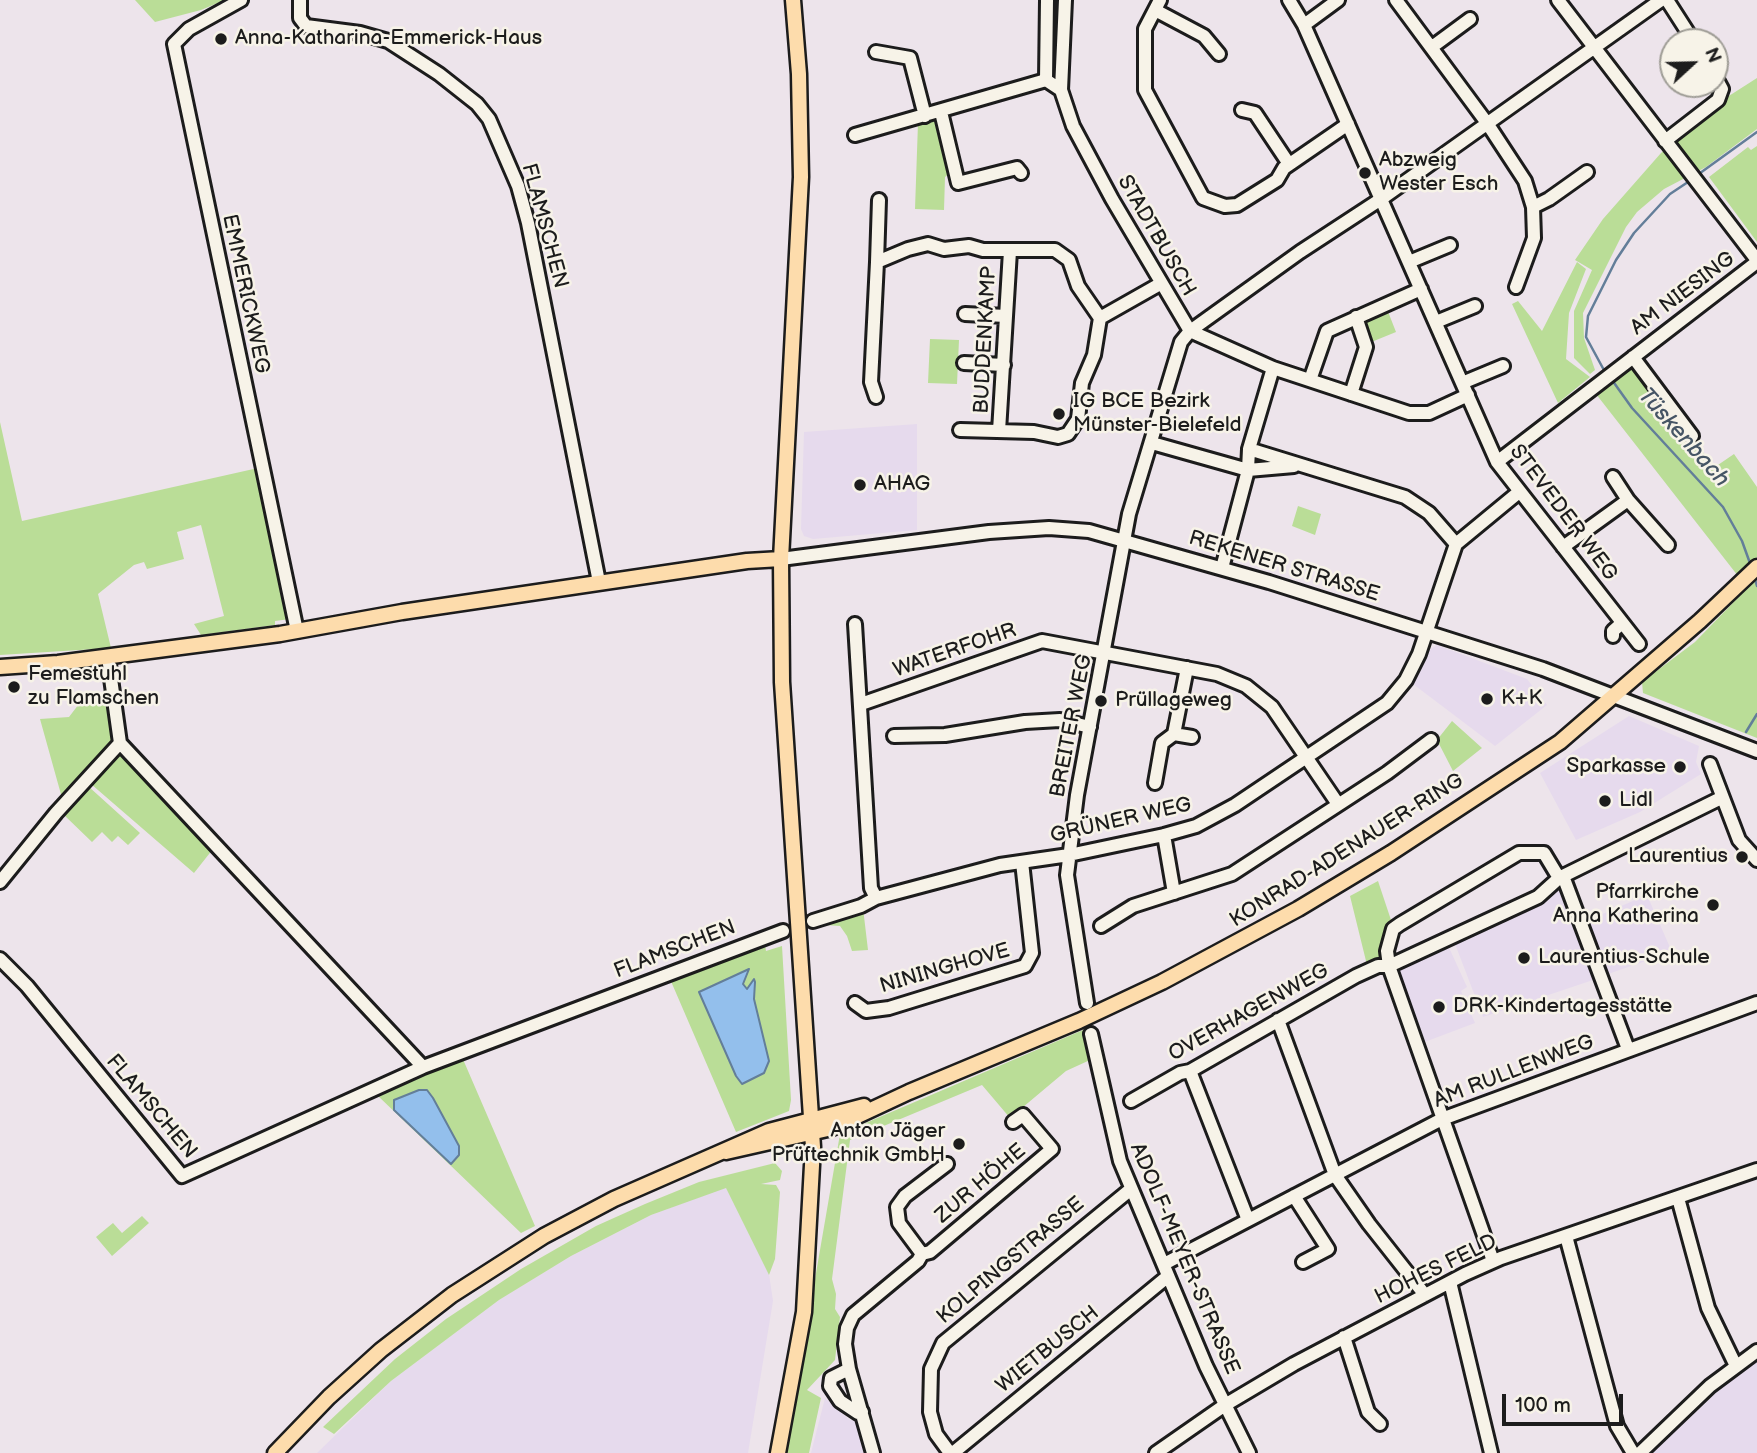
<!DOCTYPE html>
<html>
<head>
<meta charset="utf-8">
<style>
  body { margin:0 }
  #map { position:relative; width:1757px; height:1453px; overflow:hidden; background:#ede4eb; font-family:"Balsamiq Sans",sans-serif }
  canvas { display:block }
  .north { position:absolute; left:1659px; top:28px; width:70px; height:70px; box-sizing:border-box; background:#f7f3e8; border:2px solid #9f9d96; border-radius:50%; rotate:68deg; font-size:19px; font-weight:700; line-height:28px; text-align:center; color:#1c1c1c }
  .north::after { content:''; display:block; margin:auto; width:24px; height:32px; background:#1c1c1c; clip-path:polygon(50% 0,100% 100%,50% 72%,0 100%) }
  .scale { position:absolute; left:1502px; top:1394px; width:121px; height:32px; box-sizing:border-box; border:4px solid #1c1c1c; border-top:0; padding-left:9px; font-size:21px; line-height:24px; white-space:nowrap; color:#1c1c1c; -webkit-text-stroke:5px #f7f3e8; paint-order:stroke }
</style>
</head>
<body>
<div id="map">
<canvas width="1757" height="1453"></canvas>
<div class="north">N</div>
<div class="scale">100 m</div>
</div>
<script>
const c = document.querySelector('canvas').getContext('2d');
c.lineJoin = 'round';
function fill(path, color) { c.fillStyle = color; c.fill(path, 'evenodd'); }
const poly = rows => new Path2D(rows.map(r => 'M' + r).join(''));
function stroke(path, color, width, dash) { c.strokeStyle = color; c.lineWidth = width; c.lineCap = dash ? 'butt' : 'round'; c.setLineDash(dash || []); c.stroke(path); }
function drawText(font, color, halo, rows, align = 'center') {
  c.font = font + ' "Balsamiq Sans",sans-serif'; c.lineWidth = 5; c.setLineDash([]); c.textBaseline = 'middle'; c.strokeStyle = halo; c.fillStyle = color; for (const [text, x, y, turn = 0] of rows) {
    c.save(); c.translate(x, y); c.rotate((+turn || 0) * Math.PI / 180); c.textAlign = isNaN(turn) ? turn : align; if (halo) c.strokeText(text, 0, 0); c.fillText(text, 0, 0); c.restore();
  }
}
fill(poly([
  [917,424,917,530,813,539,804,536,801,529,804,432],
  [1437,645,1527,679,1547,705,1495,746,1413,684,1429,650],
  [1629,716,1699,746,1696,762,1701,774,1640,812,1576,840,1540,773],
  [1560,890,1564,892,1596,979,1483,1017,1452,936],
  [1647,895,1672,952,1605,975,1586,921],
  [1446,941,1467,987,1461,991,1475,1023,1422,1043,1397,972,1402,961],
  [726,1187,769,1274,773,1301,748,1453,317,1453,391,1381,499,1300,571,1256,651,1215],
  [1757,1354,1757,1453,1652,1453],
  [825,1398,850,1420,856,1420,865,1453,811,1453]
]), '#e6daed');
fill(poly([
  [135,0,225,0,201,10,155,22],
  [1757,78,1757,129,1706,167,1664,189,1637,212,1626,227,1583,313,1584,338,1595,370,1590,374,1574,358,1574,311,1592,270,1575,260,1603,219,1661,153,1721,101],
  [937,119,951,172,945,177,944,210,915,209,918,123],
  [1757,146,1757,242,1709,177,1748,147,1751,150],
  [1577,262,1586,269,1569,313,1566,359,1590,377,1558,403,1512,304,1518,301,1542,331],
  [1387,309,1396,332,1369,343,1359,321],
  [930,339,959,340,957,384,928,383],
  [1630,367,1638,370,1688,433,1685,449,1698,446,1715,467,1734,454,1757,487,1757,557,1738,576,1596,394],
  [0,422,22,521,258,468,290,619,275,621,275,625,201,635,194,624,224,616,201,525,177,532,184,559,147,569,144,562,134,565,98,594,111,648,0,655],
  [1298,506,1321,514,1315,535,1292,526],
  [1757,578,1757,738,1643,693,1642,682,1695,642],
  [109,698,115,739,62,798,40,719,69,717,82,700],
  [1452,721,1482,748,1453,771,1437,740],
  [117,755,124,755,213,849,194,873,91,784],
  [88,786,140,833,128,845,118,836,112,842,102,832,92,842,64,815],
  [1378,881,1391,920,1383,958,1367,965,1350,896],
  [863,908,868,950,852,951,847,936,840,926,825,925],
  [765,945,766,951,782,946,791,1100,789,1111,736,1132,670,979],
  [1083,1030,1090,1060,1066,1071,1010,1118,982,1085,850,1140,832,1279,836,1294,835,1309,840,1317,835,1360,807,1390,821,1398,809,1453,785,1453,840,1134],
  [462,1057,535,1226,521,1233,377,1095],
  [775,1163,782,1171,780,1180,761,1184,776,1185,780,1192,775,1259,769,1275,726,1188,651,1215,571,1256,499,1300,391,1381,334,1434,323,1427,395,1359,446,1319,521,1269,596,1226,645,1204,699,1182],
  [142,1216,149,1223,112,1256,96,1237,113,1223,122,1233]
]), '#badd97');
const water = poly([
  [749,969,743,984,747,989,754,979,755,982,754,999,769,1061,764,1073,742,1084,736,1076,699,992,749,969],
  [419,1090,427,1090,433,1098,459,1146,459,1155,451,1164,394,1110,394,1100,419,1090]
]);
fill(water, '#93bfec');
stroke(water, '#637e99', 2);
stroke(poly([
  [1696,176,1757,132],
  [1605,372,1586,337,1588,316,1616,260,1634,233,1670,194,1691,180],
  [1612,380,1632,408,1723,507,1742,541,1751,566],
  [1754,576,1757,586],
  [1746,732,1757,714]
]), '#637e99', 2.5);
const minor = poly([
  [241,0,189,29,174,44,297,631],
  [300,0,300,18,306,26,360,33,388,41,439,74,477,104,489,119,518,186,528,223,599,582],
  [1160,0,1145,29,1145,90,1203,198,1225,206,1237,205,1277,180,1284,168,1348,124],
  [1289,0,1304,25,1497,462,1639,644],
  [1396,0,1487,123,1525,181,1533,207,1534,238,1516,287],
  [1558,0,1757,260],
  [1667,0,1694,42],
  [1155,10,1204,36,1219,54],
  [1304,25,1338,0],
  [1432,47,1470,19],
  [876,52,910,58,925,116],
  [1046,80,1061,90,1073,126,1112,199,1190,331,1273,368,1409,413,1429,413,1468,395],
  [1046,80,1047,0],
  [1061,90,1065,0],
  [1242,110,1255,113,1289,164],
  [941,112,958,183,1017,168,1021,173],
  [855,135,1046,80],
  [1665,141,1718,100,1722,89,1715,76],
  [1533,207,1549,199,1587,172],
  [877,262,879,200],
  [1409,262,1450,245],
  [965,314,1006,316],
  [1436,322,1475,306],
  [1633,357,1692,436],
  [964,363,1004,365],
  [1310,380,1327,331,1421,289],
  [1462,383,1503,366],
  [1351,394,1366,347,1356,317],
  [876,397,871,382,877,262,908,249,928,244,944,249,969,246,983,250,1055,250,1069,260,1078,286,1100,318,1160,284],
  [960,430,1034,432,1058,437,1068,434,1078,419,1082,383,1094,355,1100,318],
  [999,431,1010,251],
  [1152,443,1248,470,1294,466],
  [1249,449,1405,497,1429,513,1456,544],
  [1497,462,1757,262],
  [1628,500,1668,545],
  [1563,547,1628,500,1613,477],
  [781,559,989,532,1049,528,1089,531,1269,582,1543,669,1757,751],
  [1222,568,1248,470,1249,449,1273,368],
  [855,624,871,888,876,898],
  [1613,636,1613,631,1622,623],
  [861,704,1042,641,1217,674,1246,686,1272,707,1338,804],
  [1174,734,1192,737],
  [894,736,945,735,1025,722,1060,720,1090,727],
  [1710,764,1739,840,1757,860],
  [1155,783,1162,743,1174,734,1187,668],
  [1164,835,1174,893],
  [1563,876,1628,1049],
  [0,882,56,813,120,743,108,657],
  [813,921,861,906,876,898,1000,865,1069,855,1164,835,1196,826,1235,805,1387,703,1406,680,1419,654,1456,544,1519,492],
  [1101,926,1133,906,1232,874,1387,773,1431,740],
  [0,959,27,986,182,1176,423,1067,120,743],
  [855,1003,866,1011,889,1008,1025,966,1032,953,1022,862],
  [1087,1003,1067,875,1077,795,1129,514,1181,342,1190,331,1300,252,1381,199,1661,0],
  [1278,1020,1335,1175,1369,1224,1425,1295],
  [1091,1034,1120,1161,1206,1366,1249,1453],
  [423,1067,783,931],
  [1190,1071,1248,1220],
  [1131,1101,1180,1073,1190,1071,1356,976,1378,966,1389,966,1538,897,1559,878,1721,798],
  [1294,1196,1328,1249,1303,1262],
  [1678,1198,1708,1308,1736,1366],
  [1566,1236,1617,1426,1633,1453],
  [922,1254,899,1223,897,1207,905,1196,947,1164],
  [1493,1261,1389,966,1387,951,1393,929,1400,924,1519,853,1544,853,1559,878],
  [1164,1264,1442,1119,1757,1003],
  [1450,1282,1491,1453],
  [1344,1337,1368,1412,1380,1424],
  [849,1369,831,1378,830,1386,840,1401,858,1413,862,1412],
  [873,1453,849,1369,845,1344,847,1328,853,1315,918,1261,922,1254,930,1252,1052,1149,1023,1115,1013,1122],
  [950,1453,936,1434,930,1412,931,1369,943,1343,1131,1189],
  [953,1453,1167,1277],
  [1156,1453,1225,1405,1294,1364,1465,1274,1501,1258,1757,1170],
  [1640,1453,1710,1386,1757,1351]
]);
const major = poly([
  [0,667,58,663,280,634,402,612,747,561,781,559],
  [726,1152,832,1128,909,1092,1079,1021,1162,982,1298,909,1391,853,1560,742,1700,621,1757,567],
  [275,1453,329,1397,381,1350,452,1295,544,1236,614,1199,769,1131,864,1106],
  [778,1453,804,1312,813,1147,782,682,781,559,801,177,799,74,793,0]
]);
stroke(minor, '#1c1c1c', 18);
stroke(major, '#1c1c1c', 19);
stroke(minor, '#f7f3e8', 12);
stroke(major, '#fddcac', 14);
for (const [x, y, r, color] of [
  [221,39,7,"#1c1c1c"],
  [1365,173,7,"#1c1c1c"],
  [1059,414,7,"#1c1c1c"],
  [860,485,7,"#1c1c1c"],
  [14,687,7,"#1c1c1c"],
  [1487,699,7,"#1c1c1c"],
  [1101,701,7,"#1c1c1c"],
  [1680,767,7,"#1c1c1c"],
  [1605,801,7,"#1c1c1c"],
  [1742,857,7,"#1c1c1c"],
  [1713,905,7,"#1c1c1c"],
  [1524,958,7,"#1c1c1c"],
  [1439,1007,7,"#1c1c1c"],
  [959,1144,7,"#1c1c1c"]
]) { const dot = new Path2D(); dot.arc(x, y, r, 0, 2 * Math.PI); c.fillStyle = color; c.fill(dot); stroke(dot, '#f7f3e8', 2.5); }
drawText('21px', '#1c1c1c', '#f7f3e8', [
  ["Anna-Katharina-Emmerick-Haus",235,39],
  ["Abzweig",1379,161],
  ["Wester Esch",1379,185],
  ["IG BCE Bezirk",1073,402],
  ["Münster-Bielefeld",1073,426],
  ["AHAG",874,485],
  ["Femestuhl",28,675],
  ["zu Flamschen",28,699],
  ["K+K",1501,699],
  ["Prüllageweg",1115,701],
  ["Sparkasse",1666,767,"right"],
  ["Lidl",1619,801],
  ["Laurentius",1728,857,"right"],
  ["Pfarrkirche",1699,893,"right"],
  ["Anna Katherina",1699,917,"right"],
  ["Laurentius-Schule",1538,958],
  ["DRK-Kindertagesstätte",1453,1007],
  ["Anton Jäger",945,1132,"right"],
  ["Prüftechnik GmbH",945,1156,"right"]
], 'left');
drawText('21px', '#1c1c1c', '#f7f3e8', [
  ["FLAMSCHEN",544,226,75],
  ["STADTBUSCH",1156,236,60],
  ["EMMERICKWEG",245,294,78],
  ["AM NIESING",1683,294,-37],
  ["BUDDENKAMP",986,340,-87],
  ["STEVEDER WEG",1563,513,53],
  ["REKENER STRASSE",1284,567,17],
  ["WATERFOHR",955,651,-19],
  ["BREITER WEG",1072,726,-79],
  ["GRÜNER WEG",1121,821,-13],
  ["KONRAD-ADENAUER-RING",1347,851,-32],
  ["FLAMSCHEN",675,950,-21],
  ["NININGHOVE",945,969,-16],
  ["OVERHAGENWEG",1249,1013,-29],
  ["AM RULLENWEG",1514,1072,-21],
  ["FLAMSCHEN",151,1107,50],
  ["ZUR HÖHE",981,1184,-40],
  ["ADOLF-MEYER-STRASSE",1184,1259,67],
  ["KOLPINGSTRASSE",1011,1261,-40],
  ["HOHES FELD",1436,1270,-26],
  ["WIETBUSCH",1048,1350,-39]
]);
drawText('italic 23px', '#465565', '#f7f3e8', [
  ["Tüskenbach",1683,438,48]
]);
</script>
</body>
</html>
